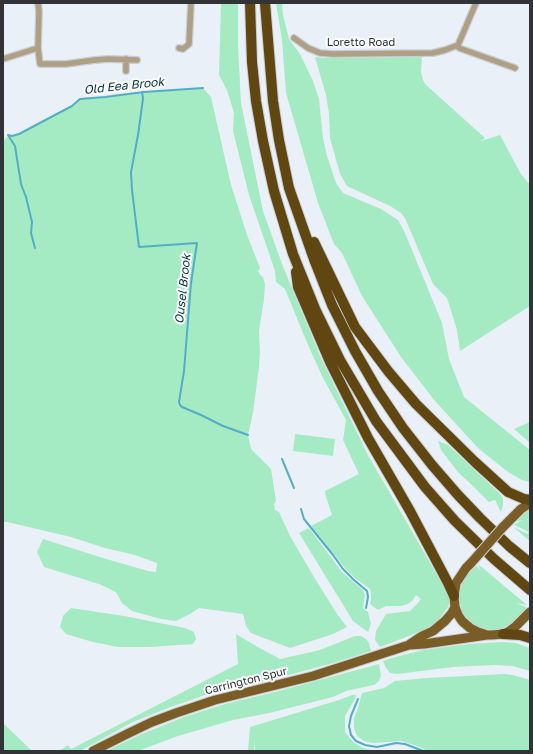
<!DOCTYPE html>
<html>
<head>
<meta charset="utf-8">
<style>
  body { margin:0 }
  #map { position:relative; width:533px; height:754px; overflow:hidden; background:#eaf0f7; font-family:"Golos Text",sans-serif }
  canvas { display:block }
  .frame { position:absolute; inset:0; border:4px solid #313336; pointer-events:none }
</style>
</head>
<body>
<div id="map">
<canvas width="533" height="754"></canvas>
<div class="frame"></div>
</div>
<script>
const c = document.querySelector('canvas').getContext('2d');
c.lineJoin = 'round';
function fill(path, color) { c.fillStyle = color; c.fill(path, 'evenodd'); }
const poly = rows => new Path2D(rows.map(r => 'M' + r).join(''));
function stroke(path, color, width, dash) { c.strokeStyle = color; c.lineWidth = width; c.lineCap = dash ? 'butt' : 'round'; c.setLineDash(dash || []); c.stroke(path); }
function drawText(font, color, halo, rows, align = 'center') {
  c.font = font + ' "Golos Text",sans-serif'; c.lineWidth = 4; c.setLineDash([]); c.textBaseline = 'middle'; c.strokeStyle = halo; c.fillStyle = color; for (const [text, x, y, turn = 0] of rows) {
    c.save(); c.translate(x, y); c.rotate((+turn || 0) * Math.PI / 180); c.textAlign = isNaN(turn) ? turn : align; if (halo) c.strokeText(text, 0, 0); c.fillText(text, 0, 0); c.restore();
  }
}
fill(poly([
  [221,3,238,3,238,46,241,103,263,211,282,264,321,358,368,455,437,575,446,584,450,599,448,607,438,621,422,631,380,647,375,640,376,631,386,614,410,611,417,604,421,599,416,595,413,600,408,604,401,606,386,606,378,610,370,604,371,599,371,593,370,589,355,578,344,567,311,526,332,515,326,497,325,491,359,474,343,440,346,420,323,378,308,345,285,289,276,282,275,271,249,195,233,131,234,113,227,90,219,75],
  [276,3,282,3,283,15,289,39,300,54,313,81,319,99,323,138,327,156,336,183,343,193,381,209,398,220,405,233,442,323,449,359,464,397,530,450,530,482,522,480,508,472,478,448,435,401,401,357,362,296,342,253,334,244,318,203,286,93,282,40],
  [315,57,324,58,335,58,422,57,421,72,423,80,425,84,485,138,481,141,500,135,521,174,530,185,530,306,460,351,457,330,447,298,433,284,405,218,401,213,390,206,347,186,340,174,330,138,329,114,326,95],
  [203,88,211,97,231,185,247,235,260,268,258,271,260,275,263,277,265,284,264,299,259,331,260,352,259,367,253,413,248,435,251,449,271,469,276,501,274,504,275,510,279,512,290,536,314,577,337,614,347,627,333,634,290,648,251,633,246,626,243,614,199,608,190,614,176,621,161,619,132,611,122,603,116,592,99,584,44,567,37,552,43,539,103,558,148,571,156,572,157,563,135,555,105,548,71,537,7,522,3,522,3,141,7,137,19,134,72,106,80,99,105,97,144,92],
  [530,422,530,443,514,429],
  [295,434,335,439,333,456,293,451],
  [438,441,448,445,498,492,503,498,503,505,501,512,495,500,489,502,476,489,458,472,441,450],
  [530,508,530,541,513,527,528,534,529,532,514,525,522,520,514,522],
  [309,528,342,572,363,590,365,595,363,608,368,612,371,624,368,632,353,621,299,533],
  [478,564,527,605,516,603,526,607,526,609,512,623,507,626,501,629,493,630,479,628,470,622,462,612,459,600,459,593,461,586,463,580,472,568,473,569,477,566,481,571],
  [71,608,124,616,185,628,194,632,196,639,193,644,150,647,118,647,93,642,66,634,60,627,63,616],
  [236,634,256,646,280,659,320,650,355,636,361,636,366,639,369,643,371,651,333,663,285,676,208,694,168,708,131,723,80,751,59,751,68,745,71,749,238,664],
  [502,642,516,643,530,648,530,671,512,666,495,665,453,667,397,674,390,673,386,668,383,661,399,656,423,650,469,644],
  [379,664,381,676,379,681,374,685,355,689,346,691,333,697,269,713,233,720,178,736,138,751,106,751,142,734,184,717,225,704,279,691],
  [504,674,513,675,530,680,530,751,427,751,420,747,402,741,373,743,364,741,357,736,354,728,354,718,358,708,362,693,384,688,395,681,405,680,427,678],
  [352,695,356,695,355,699,345,716,345,732,353,742,363,748,375,751,255,751,254,740,254,751,248,751,250,727,339,700],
  [3,723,32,751,3,751]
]), '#a4ebc3');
stroke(poly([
  [142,92,143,99,138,135,131,172,132,190,139,247,197,243,191,283,184,371,179,402,180,405,182,407,201,415,223,426,248,435],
  [8,135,12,136,19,134,72,106,80,99,105,97,144,92,203,88],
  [8,135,15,146,21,184,26,197,32,222,31,233,35,248],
  [282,459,294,488],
  [301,509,304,519,333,555,343,569,354,580,367,591,368,597,366,608],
  [358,699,351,716,349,726,351,735,356,741,365,745,377,747,396,743,405,744,423,751]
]), '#52adc8', 2);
const street = poly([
  [38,3,39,11,38,48,40,64,66,64,95,60,108,59,137,60],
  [294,38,308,48,320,53,332,54,433,53,445,50,458,45,476,3],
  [458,45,459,48,515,68],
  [179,48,183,49,189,44,191,3],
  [3,59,38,48],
  [126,71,126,59]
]);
const primary = poly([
  [503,527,521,509,530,503],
  [471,563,466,568,456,583,454,596,455,607,458,615,462,621,470,628,478,632,487,635,492,635,503,634,508,632,515,627,530,612],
  [410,644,422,636,433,631,445,621,452,613,455,607],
  [93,751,129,733,152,722,176,713,215,700,313,676,409,645,424,644,487,635]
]);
const highway = poly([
  [250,3,252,62,256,101,263,141,274,191,293,254,316,311,340,360,376,421,425,487,455,521,494,559,530,590],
  [265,3,273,101,279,140,289,188,315,262,332,305,355,351,378,391,403,428,432,465,458,495,480,518,509,546,530,563],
  [314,242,341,298,355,327,388,371,416,404,475,462,508,492,524,499,530,500],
  [296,272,298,287,330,362,368,438,410,511,448,583,454,596],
  [503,634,520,635,530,638]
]);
stroke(street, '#c9ced4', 8);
stroke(primary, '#c9ced4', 11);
stroke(highway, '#c9ced4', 12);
stroke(street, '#af9f84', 5.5);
stroke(primary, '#795c26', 9);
stroke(highway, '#604611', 10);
const primaryBridge = poly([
  [471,563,503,527]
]);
stroke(primaryBridge, '#c9ced4', 11, []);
stroke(primaryBridge, '#795c26', 9);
drawText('11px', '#313336', '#fcfdfe', [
  ["Loretto Road",361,43],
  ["Carrington Spur",246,681,-14]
]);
drawText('italic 12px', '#06333e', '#fcfdfe', [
  ["Old Eea Brook",124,86,-6],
  ["Ousel Brook",183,289,-84]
]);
</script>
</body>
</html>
